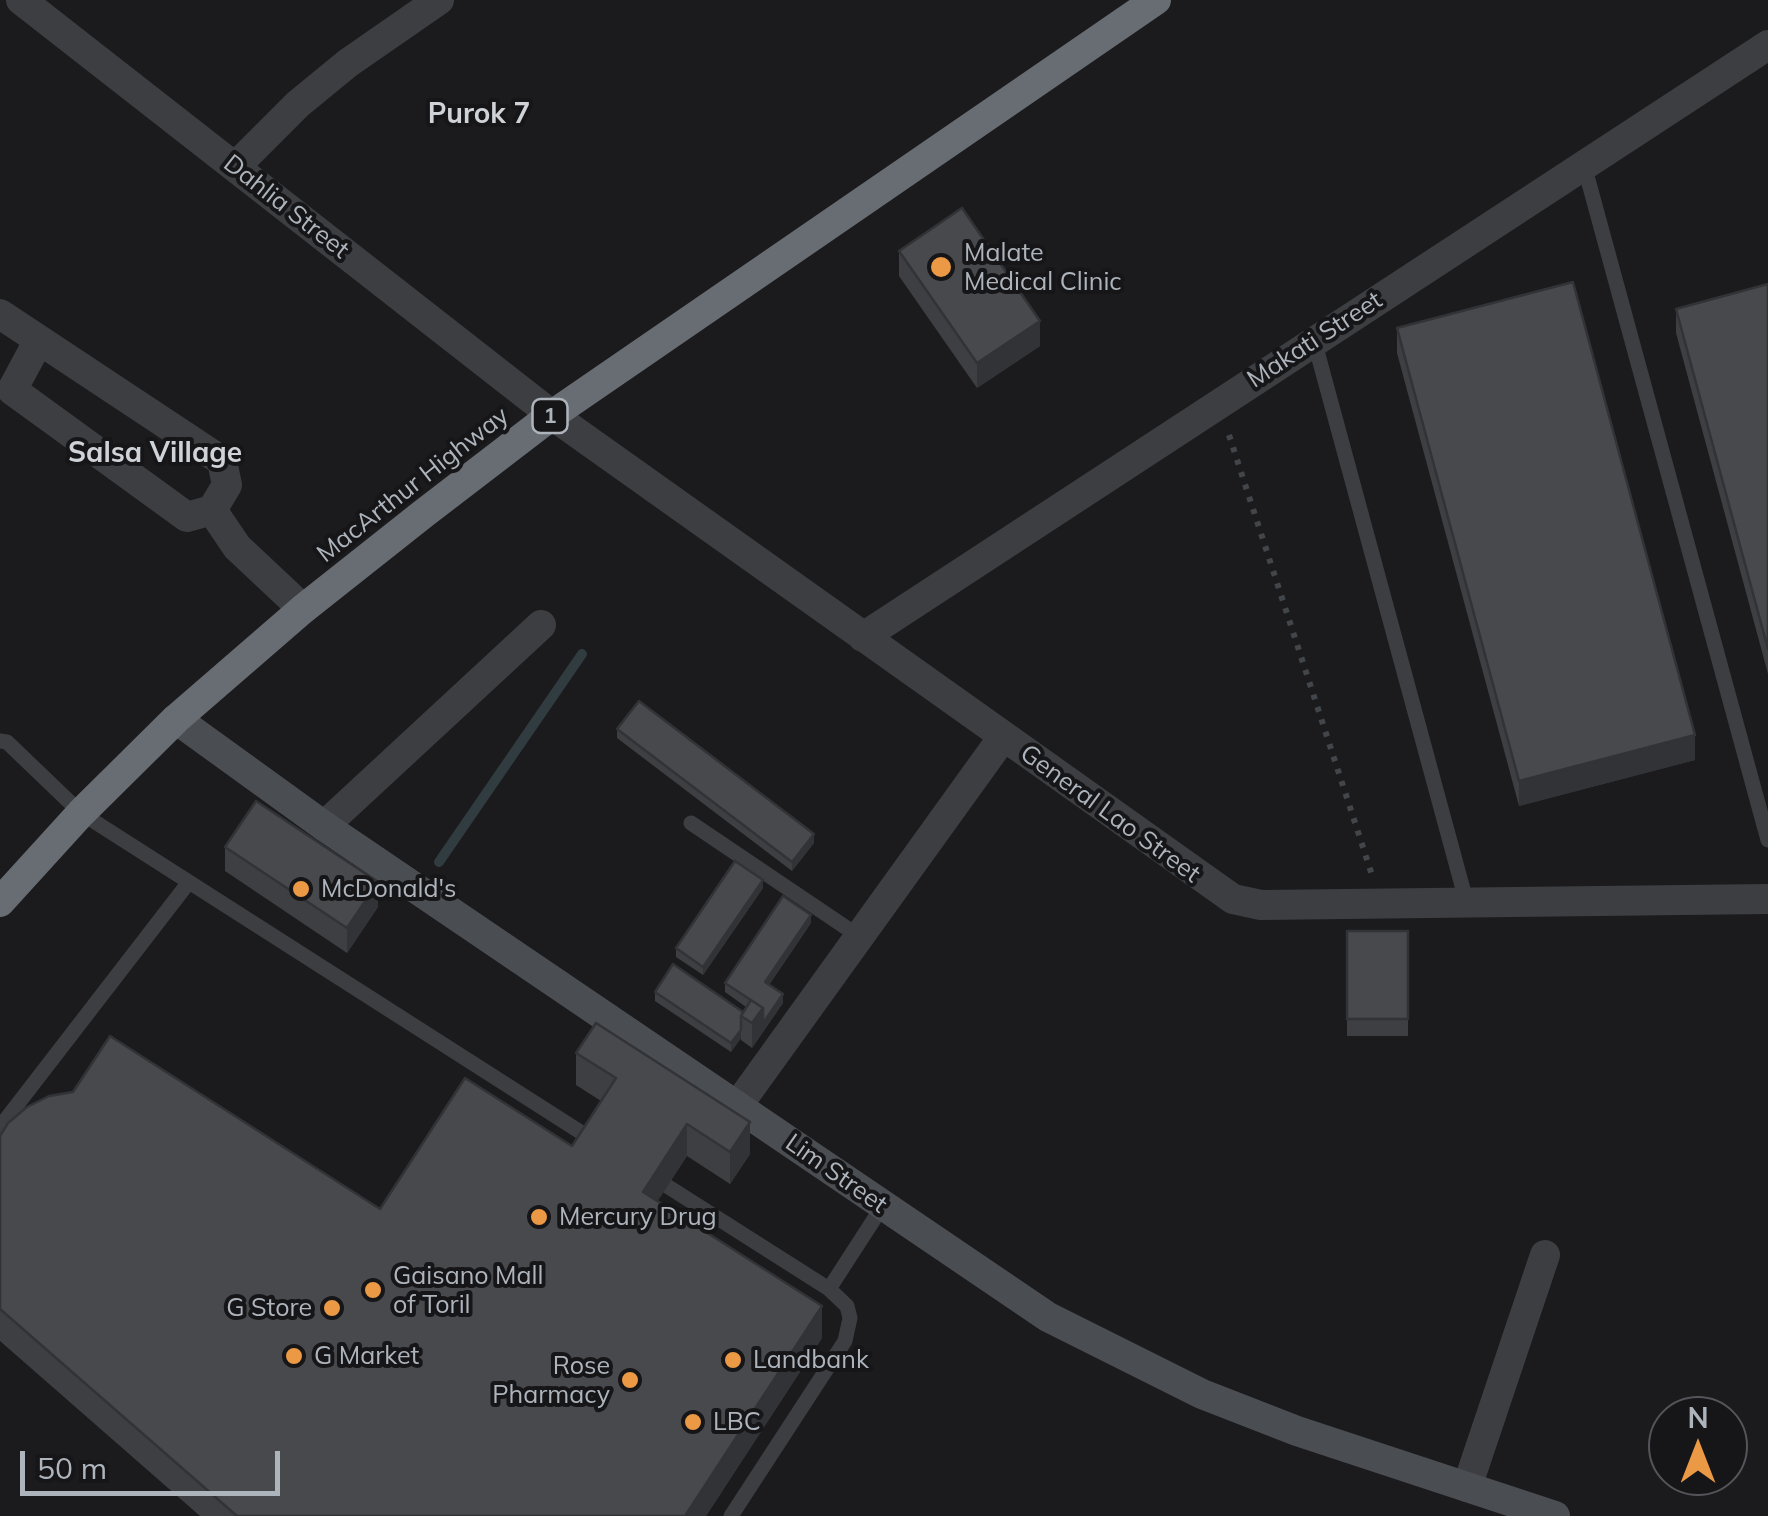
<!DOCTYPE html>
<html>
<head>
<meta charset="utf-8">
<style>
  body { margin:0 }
  #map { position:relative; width:1768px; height:1516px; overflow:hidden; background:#1b1b1d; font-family:Mulish,sans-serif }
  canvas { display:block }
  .north { position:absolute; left:1648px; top:1396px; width:100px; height:100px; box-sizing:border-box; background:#161618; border:2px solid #53555a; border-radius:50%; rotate:0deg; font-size:28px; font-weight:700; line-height:40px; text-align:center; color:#aeb4bc }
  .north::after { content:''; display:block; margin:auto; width:35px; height:45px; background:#eb9945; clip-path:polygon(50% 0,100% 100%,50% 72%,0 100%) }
  .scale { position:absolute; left:20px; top:1451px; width:260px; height:45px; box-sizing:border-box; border:5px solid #aeb4bc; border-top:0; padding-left:12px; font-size:30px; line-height:35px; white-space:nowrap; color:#aeb4bc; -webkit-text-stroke:8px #161618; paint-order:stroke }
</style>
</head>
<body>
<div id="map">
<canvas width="1768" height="1516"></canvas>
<div class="north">N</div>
<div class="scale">50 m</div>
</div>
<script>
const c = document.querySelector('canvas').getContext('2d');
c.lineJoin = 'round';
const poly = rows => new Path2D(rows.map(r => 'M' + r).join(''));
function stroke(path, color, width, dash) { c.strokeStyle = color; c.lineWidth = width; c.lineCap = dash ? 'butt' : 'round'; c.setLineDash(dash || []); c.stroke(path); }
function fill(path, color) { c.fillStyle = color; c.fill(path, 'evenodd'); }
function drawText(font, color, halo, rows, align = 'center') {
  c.font = font + ' Mulish,sans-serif'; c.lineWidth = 8; c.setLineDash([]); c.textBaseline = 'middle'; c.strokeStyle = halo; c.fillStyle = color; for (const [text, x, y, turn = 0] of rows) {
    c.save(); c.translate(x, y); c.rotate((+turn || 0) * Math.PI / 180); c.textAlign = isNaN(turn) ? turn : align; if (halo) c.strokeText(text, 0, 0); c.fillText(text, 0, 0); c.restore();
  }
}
stroke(poly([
  [439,862,582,654]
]), '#313c41', 10);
stroke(poly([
  [1229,435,1372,875]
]), '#424549', 6, [5, 8]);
stroke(poly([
  [1584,165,1768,840],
  [1314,340,1467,904],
  [0,741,7,742,81,813,596,1142],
  [691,823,860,937],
  [0,1127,189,882],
  [667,1186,829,1289,847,1306,850,1318,845,1341,731,1516],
  [829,1289,882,1207]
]), '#3c3e42', 15);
stroke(poly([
  [21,0,552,415,1233,899,1261,905,1768,899],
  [235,167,298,104,348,63,439,0],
  [0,314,222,461,227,485,212,510,237,547,303,609],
  [39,340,12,390,187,517,212,510],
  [863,637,1768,45],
  [324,826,541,625],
  [738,1105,1003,737],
  [1467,1487,1545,1255]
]), '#3c3e42', 30);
stroke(poly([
  [176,719,324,826,1048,1317,1202,1394,1297,1431,1555,1516]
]), '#4a4d52', 30);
stroke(poly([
  [0,902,81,813,176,719,303,609,423,514,552,415,1156,0]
]), '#686d73', 30);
fill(poly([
  [899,251,1040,346,977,388,899,276],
  [1768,284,1768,674,1676,333,1676,309],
  [1397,328,1695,760,1519,806,1397,353],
  [617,729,814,843,792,871,617,738],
  [225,847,378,907,347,953,225,871],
  [763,888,703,975,676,957,676,948],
  [811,923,769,985,783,1003,752,1048,741,1040,741,1038,731,1052,655,1001,655,992,743,1012,746,1007,725,992,725,983],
  [1347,931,1408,931,1408,1036,1347,1036],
  [576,1053,750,1154,730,1184,687,1156,657,1201,822,1338,706,1516,200,1516,0,1341,0,1136,380,1209,572,1146,601,1101,576,1085]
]), '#3e3f42');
fill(poly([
  [1040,321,1040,346,977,388,977,363],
  [1695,735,1695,760,1519,806,1519,781],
  [814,834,814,843,792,871,792,862],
  [763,880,763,888,703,975,703,967],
  [378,882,378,907,347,953,347,928],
  [811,915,811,923,765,991,765,982],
  [783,994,783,1003,752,1048,752,1023,763,1008],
  [741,1030,741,1038,731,1052,731,1043],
  [750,1122,750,1154,730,1184,730,1152],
  [687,1124,687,1156,643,1224,643,1192],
  [822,1306,822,1338,706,1516,685,1516]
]), '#323336');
const building = poly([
  [962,208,1040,321,977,363,899,251,962,208],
  [1573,282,1695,735,1519,781,1397,328,1573,282],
  [1768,284,1768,649,1676,309,1768,284],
  [639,701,814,834,792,862,617,729,639,701],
  [256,801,378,882,347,928,225,847,256,801],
  [735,861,763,880,703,967,676,948,735,861],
  [783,896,811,915,765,982,783,994,763,1023,763,1008,725,983,783,896],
  [1347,931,1408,931,1408,1019,1347,1019,1347,931],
  [673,964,743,1012,741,1016,741,1030,731,1043,655,992,673,964],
  [751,1000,763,1008,752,1023,741,1016,751,1000],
  [596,1023,750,1122,730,1152,687,1124,643,1192,822,1306,685,1516,237,1516,0,1309,0,1136,8,1123,27,1107,49,1096,73,1092,110,1036,380,1209,465,1078,572,1146,616,1078,576,1053,596,1023]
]);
fill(building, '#48494d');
stroke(building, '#323336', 2.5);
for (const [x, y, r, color] of [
  [941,267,12,"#eb9945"],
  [301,889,10,"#eb9945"],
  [539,1217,10,"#eb9945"],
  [373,1290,10,"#eb9945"],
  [332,1308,10,"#eb9945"],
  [294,1356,10,"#eb9945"],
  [733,1360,10,"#eb9945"],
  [630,1380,10,"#eb9945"],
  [693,1422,10,"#eb9945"]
]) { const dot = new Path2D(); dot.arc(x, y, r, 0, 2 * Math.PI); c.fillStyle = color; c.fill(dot); stroke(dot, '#161618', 4); }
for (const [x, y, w] of [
  [550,416,35]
]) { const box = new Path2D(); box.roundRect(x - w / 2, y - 17, w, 34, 8); c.fillStyle = '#161618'; c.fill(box); stroke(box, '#aeb4bc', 2.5); }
drawText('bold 22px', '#aeb4bc', null, [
  ["1",550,416]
]);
drawText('25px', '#aeb4bc', '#161618', [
  ["Dahlia Street",286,207,38],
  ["Makati Street",1315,340,-33],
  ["MacArthur Highway",413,485,-38],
  ["General Lao Street",1110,814,36],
  ["Lim Street",836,1174,35]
]);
drawText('25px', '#aeb4bc', '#161618', [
  ["Malate",964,253],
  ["Medical Clinic",964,282],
  ["McDonald's",321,889],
  ["Mercury Drug",559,1217],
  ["Gaisano Mall",393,1276],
  ["of Toril",393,1305],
  ["G Store",312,1308,"right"],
  ["G Market",314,1356],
  ["Landbank",753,1360],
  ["Rose",610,1366,"right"],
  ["Pharmacy",610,1395,"right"],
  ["LBC",713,1422]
], 'left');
drawText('bold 28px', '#cfd3d8', '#161618', [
  ["Purok 7",479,115],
  ["Salsa Village",155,454]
]);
</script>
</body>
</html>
